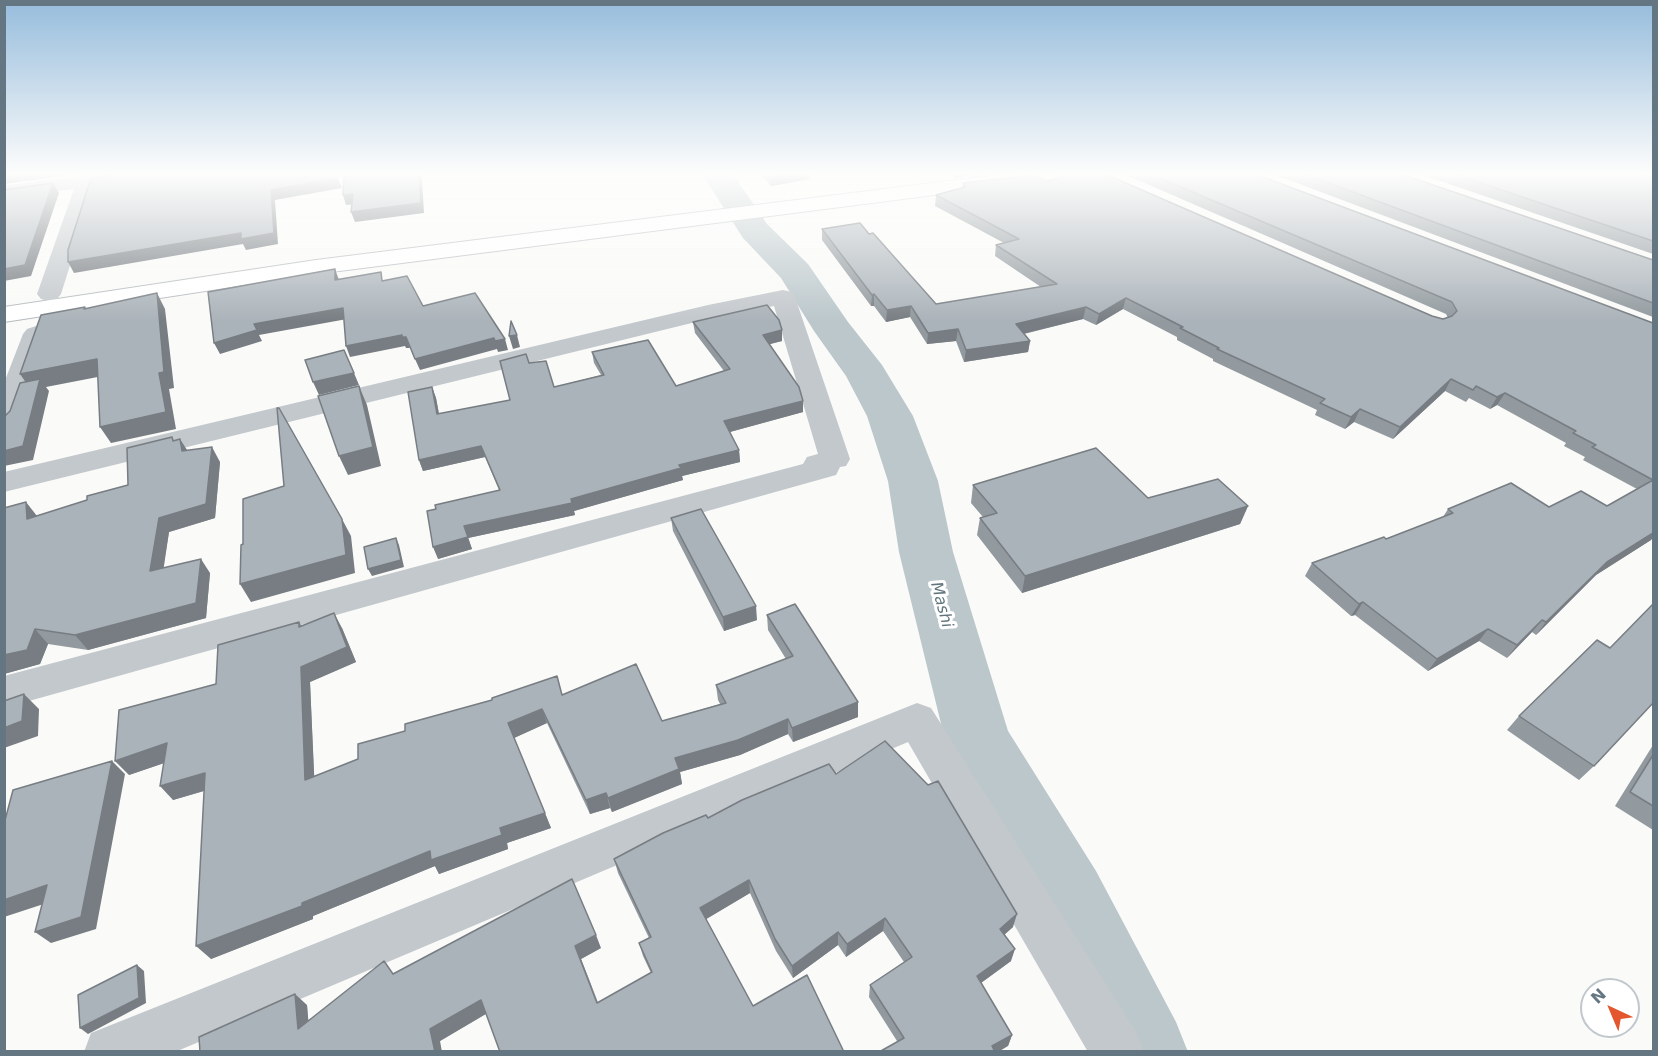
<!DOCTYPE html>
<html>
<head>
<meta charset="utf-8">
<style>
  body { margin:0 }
  #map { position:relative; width:1658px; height:1056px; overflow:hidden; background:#fafaf8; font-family:"DejaVu Sans",sans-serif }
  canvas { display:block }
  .frame { position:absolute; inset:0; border:6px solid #657683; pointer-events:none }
  .north { position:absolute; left:1580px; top:978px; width:60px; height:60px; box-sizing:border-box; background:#fff; border:2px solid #c1c8cd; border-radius:50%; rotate:316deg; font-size:16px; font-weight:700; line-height:24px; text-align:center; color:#657683 }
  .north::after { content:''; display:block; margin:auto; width:21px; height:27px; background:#e4572e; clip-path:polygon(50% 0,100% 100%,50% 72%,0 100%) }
</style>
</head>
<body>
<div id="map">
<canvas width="1658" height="1056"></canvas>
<div class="frame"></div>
<div class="north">N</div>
</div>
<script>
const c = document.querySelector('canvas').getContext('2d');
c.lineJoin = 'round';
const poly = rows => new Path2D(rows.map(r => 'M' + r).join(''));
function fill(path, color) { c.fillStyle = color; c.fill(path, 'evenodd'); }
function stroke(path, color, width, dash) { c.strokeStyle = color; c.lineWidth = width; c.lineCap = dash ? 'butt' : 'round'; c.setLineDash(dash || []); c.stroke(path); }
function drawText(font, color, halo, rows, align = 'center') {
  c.font = font + ' "DejaVu Sans",sans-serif'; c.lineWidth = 6; c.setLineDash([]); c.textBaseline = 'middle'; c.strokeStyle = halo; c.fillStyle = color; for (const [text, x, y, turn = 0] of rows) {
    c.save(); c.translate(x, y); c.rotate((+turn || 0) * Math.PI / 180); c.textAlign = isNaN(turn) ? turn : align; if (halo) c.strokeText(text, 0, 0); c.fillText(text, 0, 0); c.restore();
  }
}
fill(poly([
  [702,174,733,174,767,224,808,264,848,322,882,365,913,416,938,481,953,552,1008,731,1096,871,1176,1022,1188,1052,1102,1052,1042,923,945,740,899,552,888,481,867,416,846,376,814,331,781,278,743,238,702,174]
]), '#bbc7cb');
const major = poly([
  [1004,174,1062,174,1059,178,1052,180,316,274,4,322,4,307,316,260,1004,174]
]);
stroke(major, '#b5babe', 2);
fill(poly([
  [79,174,151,174,148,178,141,180,95,186,61,294,57,299,49,301,41,299,37,294,74,189,4,198,4,186,79,176,79,174],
  [783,290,792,292,795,297,850,459,846,466,840,467,836,475,4,708,4,676,803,464,807,457,818,454,774,306,708,319,4,492,4,472,708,305,783,290],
  [36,326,45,329,49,334,18,423,14,429,4,432,4,383,23,334,27,329,36,326],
  [917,703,931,708,1137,1033,1144,1052,1088,1052,908,742,175,1052,84,1052,91,1033,917,703]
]), '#c3c8cc');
fill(major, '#fff');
fill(poly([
  [761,174,810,174,810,179,771,186],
  [1124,174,1255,174,1653,323,1651,540,1596,575,1536,635,1532,632,1507,658,1479,641,1428,671,1355,615,1351,616,1305,576,1312,563,1386,539,1443,517,1448,509,1607,506,1637,489,1583,460,1585,457,1564,446,1566,443,1497,405,1490,409,1469,398,1466,402,1445,391,1393,439,1354,422,1345,429,1315,415,1317,410,1213,361,1213,359,1177,340,1177,337,1123,309,1096,325,1083,319,1024,334,1030,341,1028,352,964,362,956,341,927,344,910,317,886,322,874,306,871,306,822,240,822,229,869,234,936,304,1041,287,995,256,996,245,1004,243,935,206,936,195,962,188,963,183,1047,181,1432,316,1443,319,1448,318,1446,314],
  [1273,174,1401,174,1653,260,1653,317],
  [1420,174,1643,174,1653,177,1653,254],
  [693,322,782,341,769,344,803,401,803,412,730,432,739,450,740,462,682,476,683,480,574,511,575,515,468,538,472,549,438,559,499,490,485,457,423,471,419,460,432,387,436,398,439,414,510,400,529,363,554,387,601,375,594,363,592,352,676,386,724,371,695,333],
  [172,437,174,441,187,450,220,462,215,518,169,532,163,568,210,573,206,618,88,650,48,644,40,664,4,674,4,508,37,516,87,500,128,485],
  [973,485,1148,498,1248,506,1240,524,1022,593,977,535,980,518,983,517,971,503],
  [671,518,757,620,724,631,673,531],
  [767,615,858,702,858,717,793,742,788,734,740,755,680,772,682,784,612,812,610,808,590,814,547,723,514,738,551,828,507,843,508,849,439,874,435,866,313,916,313,919,211,959,204,791,173,800,164,763,129,775,299,622,302,626,342,628,356,662,310,682,314,776,563,694,662,721,720,704,718,700,716,685,786,659,768,630],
  [1610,648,1594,766,1579,780,1507,730,1519,716],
  [1653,745,1653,830,1615,806],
  [836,774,1013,927,1004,935,1011,961,981,983,1012,1035,1008,1046,897,1041,869,997,870,985,904,962,883,931,846,957,838,945,793,978,776,951,750,893,706,919,753,1006,844,1052,486,1014,440,1041,200,1052,307,1005,308,1020,394,974,601,948,581,959,598,1003,651,973,643,956,639,943,649,938,618,873,614,859,708,818]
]), '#929a9f');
fill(poly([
  [4,174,65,174,64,176,4,184],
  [419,174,421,174,422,179,424,213,355,222,351,212],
  [791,174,810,174,810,179,771,186,771,178],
  [954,174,987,174,954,178],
  [338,178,342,188,275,200,278,244,246,250,243,244,74,273,68,262,241,233,271,190],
  [53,183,59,193,31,276,4,281,4,269],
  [353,194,356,204,346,205,343,195],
  [335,269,339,280,335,280],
  [157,293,165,309,174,388,169,389,176,429,111,443,100,427,159,373],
  [874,294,874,306,871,306,872,295],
  [1126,298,1123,309,1096,325,1099,314],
  [911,306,910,317,886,322,887,310],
  [1086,307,1083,319,1014,336,1016,324],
  [343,308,347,319,259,335,262,341,220,354,214,343,254,324],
  [958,329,956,341,927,344,928,333],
  [782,330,782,341,763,346,763,335],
  [402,335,406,337,410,348,406,348,405,346,350,357,346,346],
  [517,335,520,347,513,349,509,336],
  [494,338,505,339,508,350,498,352,497,349,420,370,415,359],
  [1030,341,1028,352,964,362,966,350],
  [97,359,108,375,46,387,49,391,33,460,4,466,4,451,31,390,20,374],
  [354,373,359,385,319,395,313,382],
  [1451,379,1445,391,1393,439,1400,427],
  [359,386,367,405,381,466,348,475,339,456],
  [432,387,436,398,441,425,437,414],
  [1505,393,1497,405,1490,409,1497,397],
  [803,401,803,412,726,433,724,421],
  [1360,409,1354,422,1345,429,1351,417],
  [180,439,189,453,182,451],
  [481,446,485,457,423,471,419,460],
  [212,447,220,462,215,518,169,532,161,586,150,571,159,518],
  [739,450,740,462,682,476,683,480,574,511,571,499,679,465],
  [26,502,37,516,27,519],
  [572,503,575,515,468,538,464,526],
  [1248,506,1240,524,1022,593,1025,576],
  [342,519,351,536,355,573,251,602,240,584],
  [1653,533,1653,538,1651,540,1596,575,1536,635,1546,622,1607,562],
  [468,537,472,549,438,559,433,547],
  [396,538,399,545,404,567,372,576,368,569],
  [201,559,210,573,206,618,88,650,75,635],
  [1363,602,1355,615,1351,616,1359,604],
  [756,606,757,620,724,631,723,617],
  [334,613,342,628,356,662,310,682,315,794,305,780,301,667],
  [1542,620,1532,632,1507,658,1517,645],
  [35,629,48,644,40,664,4,674,4,655],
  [1488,629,1479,641,1428,671,1437,659],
  [24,694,39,709,38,736,4,748,4,728],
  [858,702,858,717,793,742,792,728],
  [542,709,547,723,514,738,508,723],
  [788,719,788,734,740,755,680,772,682,784,612,812,608,798,675,758],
  [167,743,179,758,129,775,115,761],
  [112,761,125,774,96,929,51,943,35,932],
  [205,773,217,787,173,800,160,786],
  [606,793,610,808,590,814,586,800],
  [545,813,551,828,507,843,508,849,439,874,435,866,313,916,313,919,211,959,196,946,430,851],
  [749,880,750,893,703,921,700,908],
  [47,885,62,898,4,917,4,900],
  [1017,914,1013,927,996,942,1000,929],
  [885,918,883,931,846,957,847,944],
  [838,932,838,945,793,978,792,966],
  [596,935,601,948,581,959,603,1015,575,946],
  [1015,949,1011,961,974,988,977,976],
  [137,965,144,971,146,1003,88,1034,80,1028],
  [295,994,307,1005,310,1040,298,1029],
  [481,1000,489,1012,440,1041,442,1052,435,1052,430,1029],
  [1012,1035,1008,1046,998,1052,990,1052,992,1046]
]), '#777d82');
const building = poly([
  [123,174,337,174,338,178,271,190,274,233,241,239,241,233,68,262,68,250,91,178,123,174],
  [344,174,385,174,385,175,391,174,419,174,421,203,351,212,353,194,343,195,344,174],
  [768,174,791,174,771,178,768,174],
  [1071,174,1105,174,1432,316,1443,319,1452,316,1457,311,1452,302,1150,174,1255,174,1653,323,1653,533,1607,562,1546,622,1542,620,1517,645,1488,629,1437,659,1363,602,1359,604,1312,563,1384,537,1386,539,1453,513,1448,509,1511,483,1549,507,1581,491,1607,506,1653,480,1592,447,1596,445,1573,433,1576,431,1505,393,1497,397,1476,386,1473,390,1451,379,1400,427,1360,409,1351,417,1320,403,1325,399,1217,349,1219,348,1180,328,1183,327,1126,298,1099,314,1086,307,1016,324,1030,341,966,350,958,329,928,333,911,306,887,310,874,294,872,295,822,229,860,223,869,234,873,233,936,304,1057,284,996,245,1019,239,936,195,965,187,963,183,1034,175,1047,181,1071,174],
  [1304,174,1401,174,1653,260,1653,303,1304,174],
  [1454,174,1643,174,1653,177,1653,241,1454,174],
  [53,183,25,265,4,269,4,190,53,183],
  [335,269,335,280,381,272,382,281,407,276,423,306,475,293,505,339,495,341,494,338,415,359,406,337,402,337,402,335,346,346,343,308,254,324,257,330,214,343,208,292,335,269],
  [157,293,164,372,159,373,166,412,100,427,97,359,20,374,41,315,85,307,84,309,157,293],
  [767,305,779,320,782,330,763,335,799,387,803,401,724,421,739,450,679,465,681,468,571,499,572,503,464,526,468,537,433,547,427,511,436,509,435,505,500,490,481,446,419,460,408,392,432,387,437,414,510,400,500,361,526,354,529,363,546,361,554,387,604,375,592,352,648,340,676,386,730,369,693,322,767,305],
  [511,321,517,335,509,336,511,321],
  [344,350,354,373,313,382,305,360,344,350],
  [40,379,23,446,4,451,4,417,10,411,20,383,40,379],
  [359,386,373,447,339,456,318,396,359,386],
  [277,408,279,408,342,519,346,555,240,584,241,545,243,544,243,499,284,486,277,408],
  [172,437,173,441,180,439,182,451,212,447,206,504,159,518,150,571,201,559,196,603,75,635,35,629,27,650,4,655,4,508,26,502,27,519,87,500,87,496,128,485,127,448,172,437],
  [1096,448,1148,498,1218,479,1248,506,1025,576,980,518,997,513,973,485,1096,448],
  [701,509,756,606,723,617,671,518,701,509],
  [396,538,401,560,368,569,364,547,396,538],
  [795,604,858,702,792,728,788,719,738,740,675,758,679,769,608,798,606,793,586,800,542,709,508,723,545,813,500,828,502,835,431,860,430,851,302,903,302,906,196,946,205,773,160,786,167,743,115,761,119,710,216,684,218,645,299,622,299,627,334,613,347,647,301,667,305,780,358,759,358,744,405,731,405,724,492,700,492,698,557,676,562,695,636,664,662,721,726,703,716,685,793,656,767,615,795,604],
  [1653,604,1653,703,1594,766,1519,716,1597,640,1610,648,1653,604],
  [24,694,22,721,4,728,4,701,24,694],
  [885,741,928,785,938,781,1017,914,1000,929,1015,949,977,976,1012,1035,992,1046,995,1052,879,1052,904,1038,870,985,912,957,885,918,847,944,838,932,792,966,775,939,749,880,700,908,753,1006,807,975,844,1052,500,1052,481,1000,430,1029,435,1052,200,1052,199,1037,295,994,298,1029,384,961,393,974,572,879,596,935,575,946,597,1003,652,972,639,943,651,937,614,859,663,833,706,815,708,818,742,800,829,764,836,774,885,741],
  [1653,755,1653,806,1630,792,1653,755],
  [112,761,81,917,35,932,47,885,4,900,4,824,13,790,112,761],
  [137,965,139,998,80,1028,78,995,137,965]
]);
fill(building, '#aab3b9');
stroke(building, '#777d82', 1.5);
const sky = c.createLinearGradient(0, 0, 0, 322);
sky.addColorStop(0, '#96bcdc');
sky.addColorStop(0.54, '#fdfdfc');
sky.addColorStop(1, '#fdfdfc00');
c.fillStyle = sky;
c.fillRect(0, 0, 1658, 322);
drawText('italic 16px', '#60757c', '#fff', [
  ["Mashi",941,605,75]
]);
</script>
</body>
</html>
